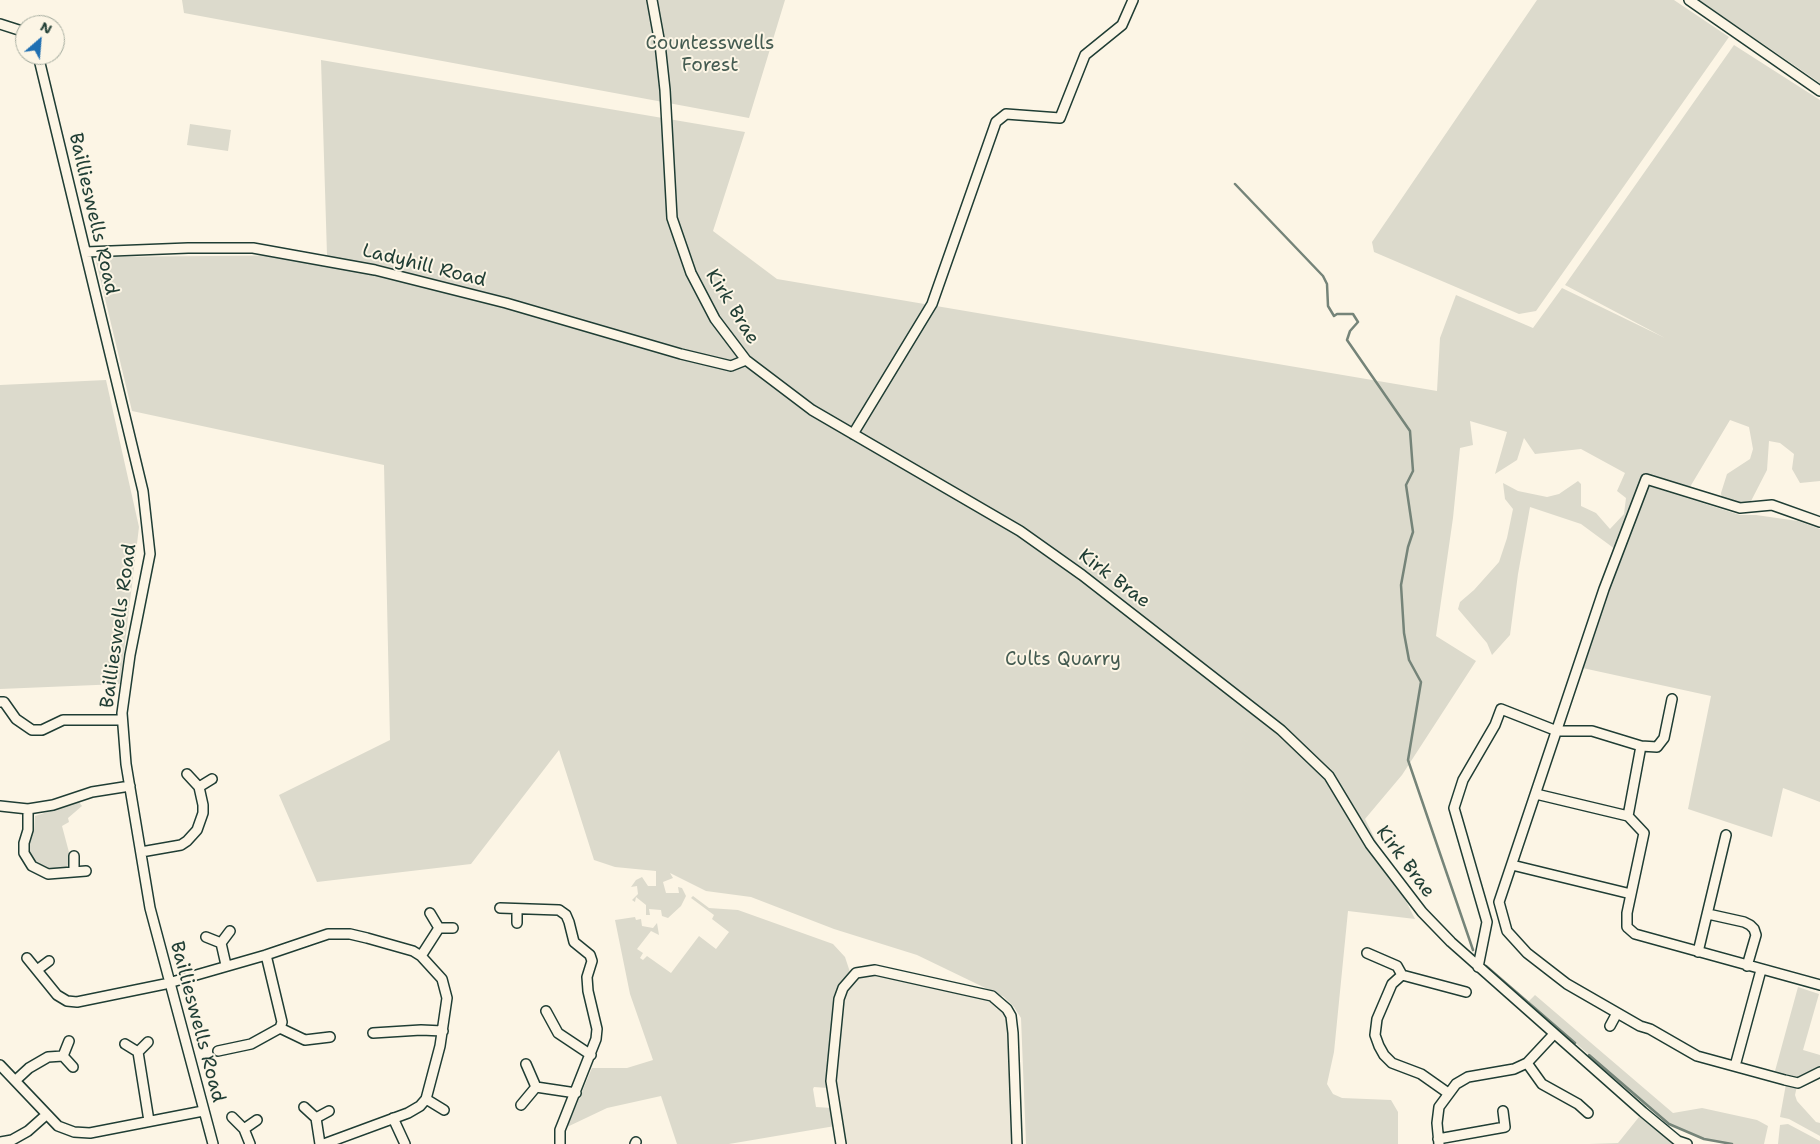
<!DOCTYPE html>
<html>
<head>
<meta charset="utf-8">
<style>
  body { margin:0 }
  #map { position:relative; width:1820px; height:1144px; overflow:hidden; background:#fcf5e5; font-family:"Shantell Sans",sans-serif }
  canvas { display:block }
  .north { position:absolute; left:15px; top:15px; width:50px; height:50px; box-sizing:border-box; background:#fcf5e5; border:1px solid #a4ab9e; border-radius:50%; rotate:27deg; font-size:14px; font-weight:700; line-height:20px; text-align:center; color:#1f3d34 }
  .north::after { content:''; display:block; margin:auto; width:18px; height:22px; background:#1f6fb2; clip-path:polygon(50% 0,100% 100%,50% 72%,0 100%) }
</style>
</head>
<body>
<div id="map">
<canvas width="1820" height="1144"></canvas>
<div class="north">N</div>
</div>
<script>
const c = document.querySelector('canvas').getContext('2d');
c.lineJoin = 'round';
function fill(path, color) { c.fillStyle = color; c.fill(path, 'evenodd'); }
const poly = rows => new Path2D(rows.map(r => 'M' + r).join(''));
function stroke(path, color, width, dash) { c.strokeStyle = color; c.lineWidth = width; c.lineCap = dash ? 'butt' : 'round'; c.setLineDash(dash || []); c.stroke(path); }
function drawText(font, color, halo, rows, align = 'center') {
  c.font = font + ' "Shantell Sans",sans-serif'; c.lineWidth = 4; c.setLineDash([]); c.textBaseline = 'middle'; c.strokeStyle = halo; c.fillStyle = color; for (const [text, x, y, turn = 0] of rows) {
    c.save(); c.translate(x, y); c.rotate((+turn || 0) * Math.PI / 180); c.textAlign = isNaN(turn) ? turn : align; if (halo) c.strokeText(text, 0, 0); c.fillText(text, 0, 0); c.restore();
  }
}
fill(poly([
  [866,971,992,996,1007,1009,1017,1144,841,1144,831,1081,843,988]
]), '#ece7d8');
fill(poly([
  [182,0,785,0,749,118,184,13],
  [1537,0,1674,0,1729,37,1536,311,1519,314,1374,252,1372,242],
  [1699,0,1820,0,1820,83],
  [1734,45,1820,100,1820,481,1800,483,1792,469,1794,454,1780,443,1769,441,1767,470,1750,503,1722,503,1721,493,1727,474,1750,459,1753,449,1749,427,1730,420,1687,492,1649,486,1740,515,1756,515,1798,521,1820,529,1820,802,1783,788,1772,837,1688,809,1711,696,1578,667,1619,552,1581,524,1530,507,1518,574,1510,635,1492,655,1487,643,1458,609,1460,602,1474,590,1499,562,1507,538,1513,509,1505,499,1503,483,1518,491,1547,497,1559,494,1578,481,1581,484,1581,506,1596,513,1610,529,1624,514,1626,498,1617,491,1625,473,1581,449,1535,454,1524,438,1517,460,1495,474,1507,432,1470,421,1473,445,1460,448,1453,518,1436,636,1476,661,1402,775,1365,819,1415,919,1348,911,1334,1052,1327,1084,1333,1094,1342,1098,1391,1100,1398,1112,1398,1144,1026,1144,1021,1018,1014,1007,1004,997,917,955,834,929,751,897,706,891,670,873,673,878,663,882,666,893,679,893,678,887,682,888,686,896,681,906,668,918,662,916,661,910,649,909,650,915,646,915,646,905,636,897,635,902,632,900,638,894,637,886,631,887,636,880,642,877,648,886,656,886,656,871,615,867,594,860,559,750,471,864,317,882,279,795,390,740,384,465,132,411,95,257,327,255,321,60,745,132,713,231,777,279,1437,391,1440,338,1456,295,1533,328,1562,288,1665,338,1565,285],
  [190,124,231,130,228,151,187,145],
  [106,380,139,527,120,684,0,689,0,385],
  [79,802,82,806,68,818,69,822,62,826,70,856,70,863,64,869,45,871,27,853,29,837,34,830,35,816],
  [693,896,709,908,738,910,833,944,845,957,850,972,842,981,835,997,828,1088,814,1087,813,1089,816,1107,832,1108,835,1126,729,1144,677,1144,661,1096,607,1108,567,1127,592,1068,627,1068,653,1060,630,994,615,920,635,917,636,920,641,919,642,926,653,928,657,923,659,935,651,931,637,949,643,953,640,958,643,960,647,956,671,973,699,936,716,949,729,932,712,919,714,915,691,898],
  [1798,987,1819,994,1803,1050,1820,1055,1820,1066,1798,1077,1775,1071],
  [1535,995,1673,1113,1702,1108,1757,1120,1768,1126,1764,1144,1732,1144,1704,1139,1669,1124,1528,1002],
  [1786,1084,1797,1086,1795,1095,1797,1101,1816,1122,1820,1123,1820,1136,1789,1119,1780,1117],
  [1643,1112,1687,1144,1589,1144,1618,1143],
  [1788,1124,1820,1141,1820,1144,1778,1144,1780,1125]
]), '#dcdacc');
stroke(poly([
  [1235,184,1323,276,1327,284,1328,306,1334,316,1337,314,1353,314,1358,322,1350,331,1347,340,1410,431,1413,471,1406,485,1413,532,1408,547,1401,585,1404,633,1409,660,1421,682,1408,760,1473,950],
  [1486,966,1575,1043],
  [1589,1055,1669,1124,1704,1139,1732,1144]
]), '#758479', 2.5);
const minor = poly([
  [652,0,660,44,665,90,672,218,691,273,715,319,746,360,812,410,1020,531,1082,575,1281,730,1329,776,1370,844,1422,912,1451,942,1643,1112,1678,1141,1687,1144],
  [1689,0,1820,91],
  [0,24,25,32],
  [38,55,143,491,150,554,130,655,122,713,126,764,150,908,213,1144],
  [86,252,188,248,253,248,375,270,506,303,681,354,731,366,746,360],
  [853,434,932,304,996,122,1006,114,1060,118,1085,55,1122,25,1133,0],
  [1820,522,1772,505,1740,508,1646,479,1604,589,1499,902,1507,931,1527,953,1567,984,1640,1026,1650,1029,1697,1056,1785,1080,1798,1083,1820,1072],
  [0,702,4,702,16,719,32,730,42,730,63,720,122,720],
  [1641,746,1628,816,1644,833,1627,913,1627,927,1635,934,1820,985],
  [199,787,212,779],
  [1536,794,1628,816],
  [0,806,28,809,53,805,92,792,130,786],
  [28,809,28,830,24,843,24,853,32,866,48,874,86,871],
  [141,852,181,845,187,841,197,830,203,813,203,805,199,787,187,774],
  [1512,865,1631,894],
  [74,872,74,856],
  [500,908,559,910,566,915,569,922,574,942,590,955,592,961,587,977,588,991,597,1029,596,1039,564,1120,560,1130,560,1144],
  [430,913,439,928,453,928],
  [1708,914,1744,922,1750,925,1754,929,1756,935,1747,966],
  [517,923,517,909],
  [206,937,221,943,230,931],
  [221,943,226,965],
  [1698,952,1726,835],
  [1367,953,1397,966,1402,975,1466,992],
  [421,956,439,928],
  [27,958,57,995,67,1001,77,1002,165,984,266,955,328,934,350,934,367,938,413,951,421,956,442,979,447,998,440,1046,426,1099,420,1106,408,1113,324,1144],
  [1478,967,1487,922,1454,808,1463,780,1495,725,1501,709,1557,731,1592,731,1641,746,1657,747,1664,738,1672,699],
  [37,970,49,961],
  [1402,975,1392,984,1377,1019,1375,1035,1379,1046,1384,1055,1392,1063,1421,1074,1448,1093],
  [546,1011,558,1033,591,1055],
  [1610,1026,1617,1013],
  [280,1028,305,1040,330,1037],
  [373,1033,421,1030,443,1031],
  [125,1044,138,1052,148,1042],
  [218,1051,251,1044,280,1028,282,1022,266,955],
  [138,1052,149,1121],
  [63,1056,69,1041],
  [1527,1063,1542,1084,1578,1104,1588,1113],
  [0,1065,58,1126,74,1132,90,1133,203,1111],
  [1735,1066,1761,970],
  [16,1080,29,1068,48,1057,63,1056,73,1067],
  [536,1087,576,1093],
  [426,1099,444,1110],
  [521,1105,536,1087,526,1064],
  [304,1107,316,1118,329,1111],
  [232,1117,244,1129,257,1120],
  [316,1118,320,1144],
  [393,1118,405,1144],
  [244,1129,250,1144],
  [1438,1139,1505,1127,1503,1111],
  [0,1142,12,1140,28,1131,46,1115],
  [635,1144,636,1142],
  [841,1144,831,1081,839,999,843,988,856,973,875,970,992,996,1007,1009,1011,1016,1013,1033,1017,1144],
  [1439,1144,1437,1123,1439,1107,1456,1084,1468,1077,1514,1069,1527,1063,1554,1034]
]);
stroke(minor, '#1f3d34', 12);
stroke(minor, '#fcf5e5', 9);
drawText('19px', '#455c52', '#fcf5e5', [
  ["Countesswells",710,44],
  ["Forest",710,66],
  ["Cults Quarry",1063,660]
]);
drawText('19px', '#1f3d34', '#fcf5e5', [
  ["Baillieswells Road",93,214,77],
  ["Ladyhill Road",424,266,14],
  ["Kirk Brae",732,307,58],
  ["Kirk Brae",1114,579,37],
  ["Baillieswells Road",119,626,-82],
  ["Kirk Brae",1405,862,53],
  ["Baillieswells Road",197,1022,75]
]);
</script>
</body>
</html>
